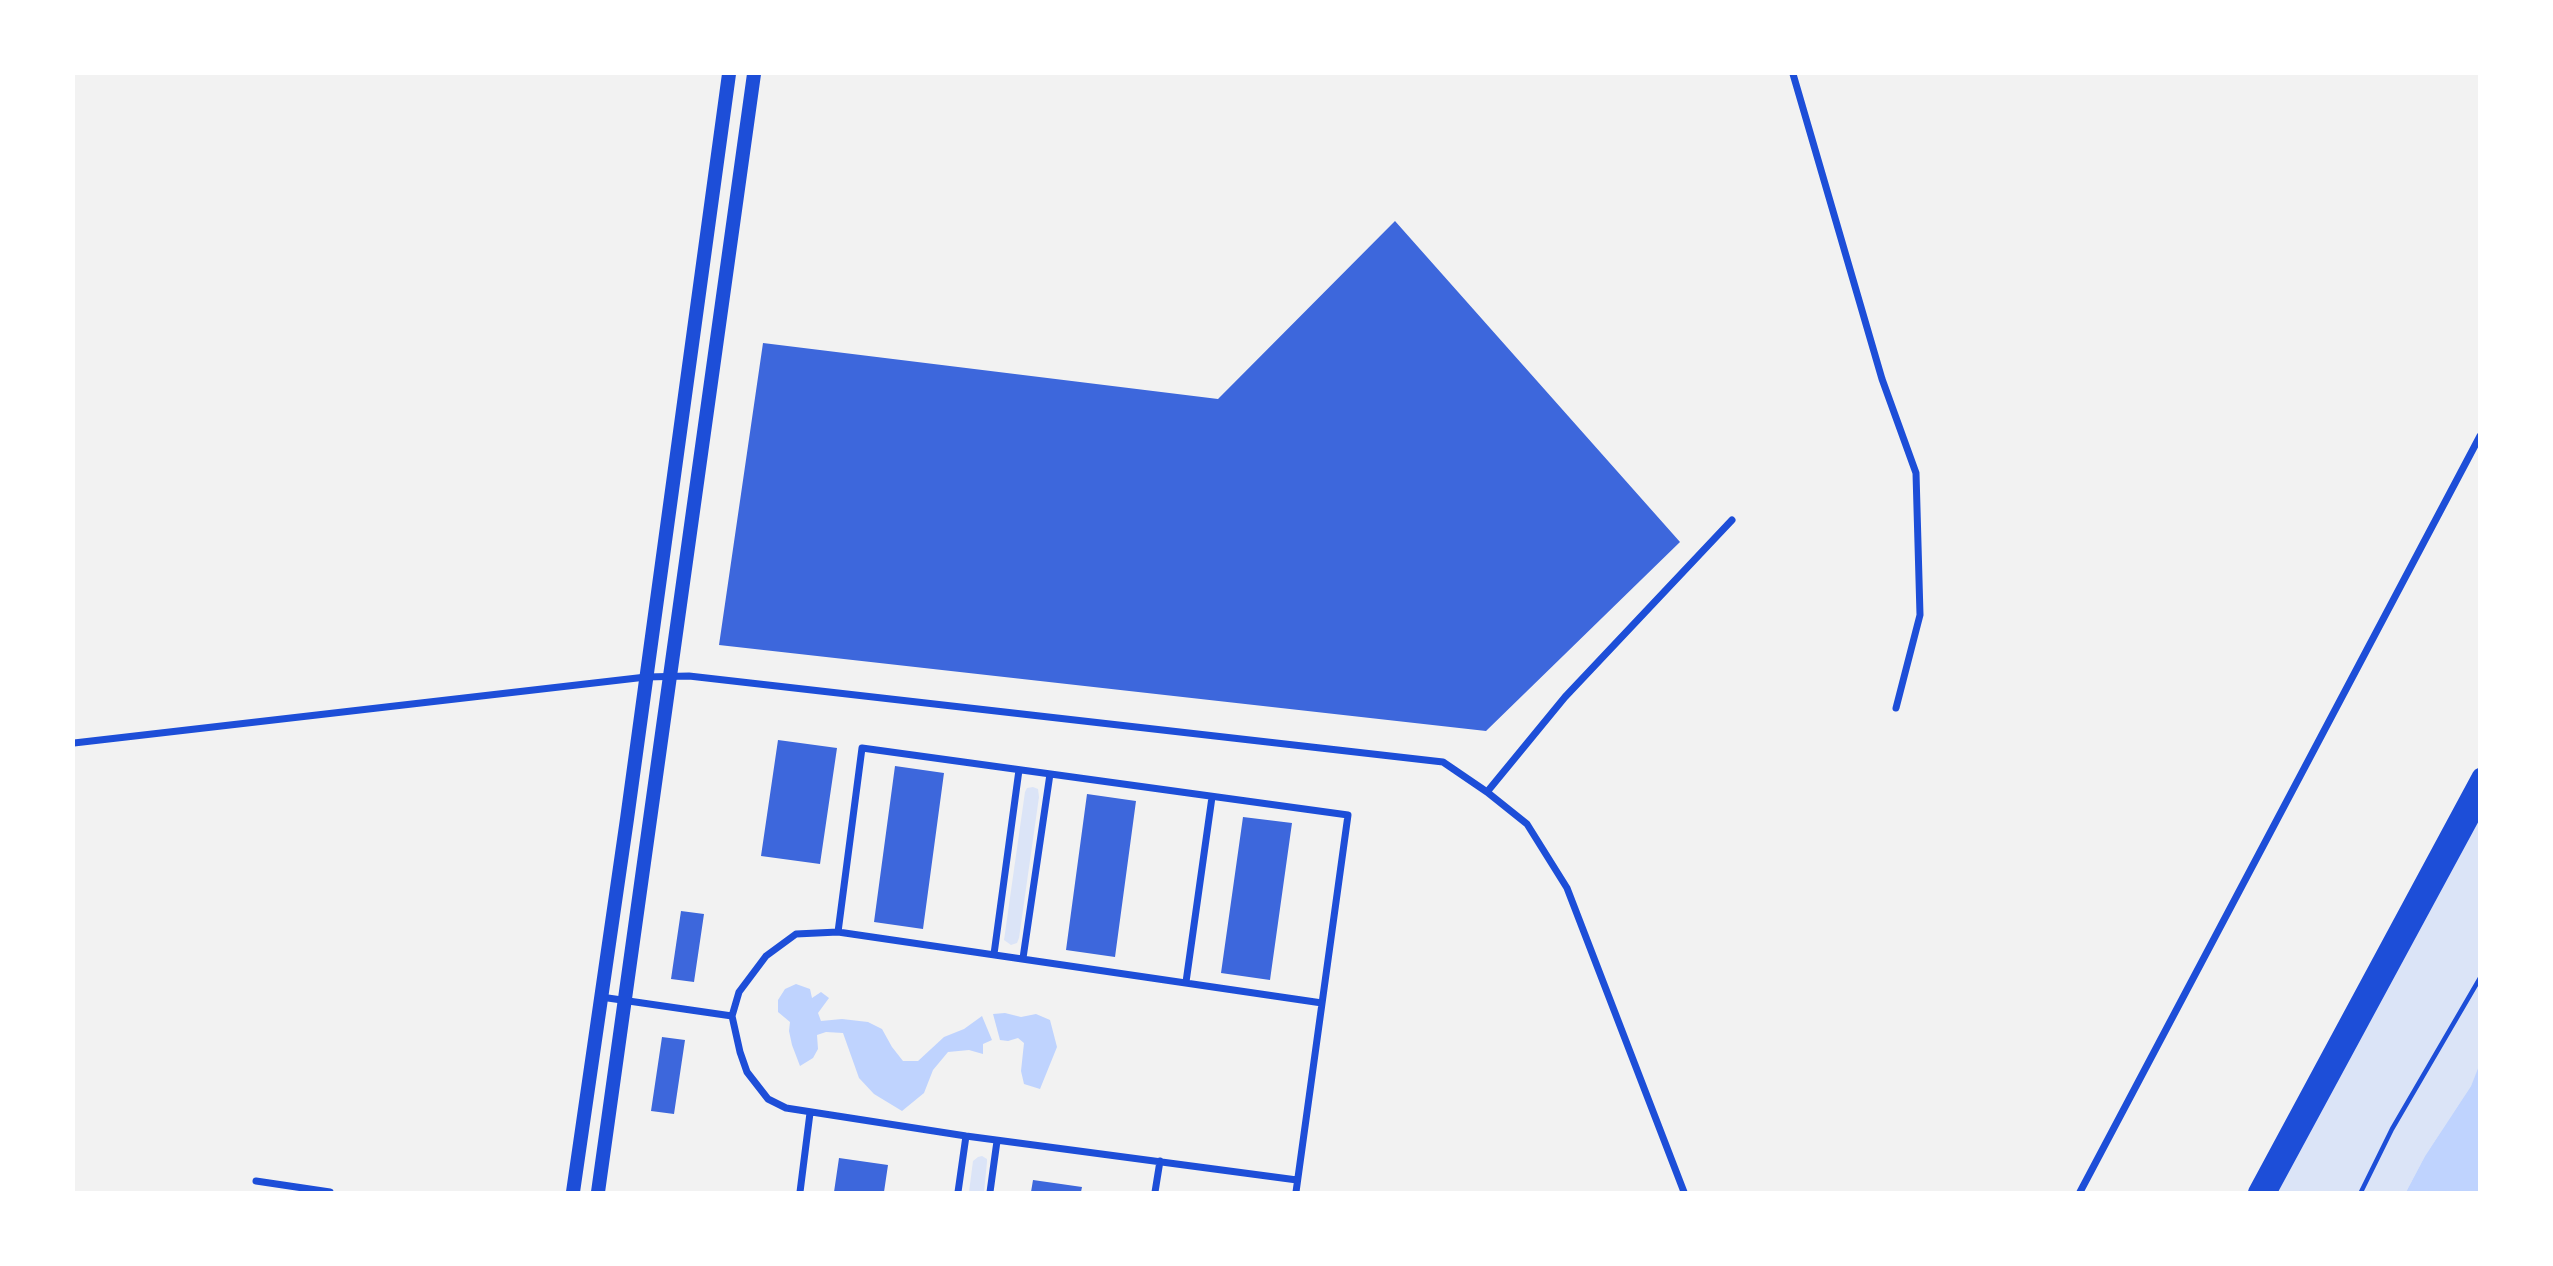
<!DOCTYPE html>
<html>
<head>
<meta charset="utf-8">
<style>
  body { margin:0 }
  #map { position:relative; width:2553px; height:1266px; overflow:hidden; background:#f2f2f2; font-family:Poppins,sans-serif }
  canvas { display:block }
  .frame { position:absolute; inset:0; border:75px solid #fff; pointer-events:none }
</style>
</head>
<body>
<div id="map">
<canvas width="2553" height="1266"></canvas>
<div class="frame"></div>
</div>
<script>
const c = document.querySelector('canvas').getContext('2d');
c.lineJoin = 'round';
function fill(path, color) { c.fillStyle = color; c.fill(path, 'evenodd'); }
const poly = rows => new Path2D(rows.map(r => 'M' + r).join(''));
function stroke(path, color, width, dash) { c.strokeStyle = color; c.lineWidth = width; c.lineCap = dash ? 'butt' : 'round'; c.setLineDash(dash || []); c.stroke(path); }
fill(poly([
  [1033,787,1038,789,1039,797,1019,938,1017,943,1011,945,1004,940,1025,792,1027,788],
  [2479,801,2480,1066,2471,1086,2425,1156,2406,1192,2270,1192],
  [982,1156,987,1159,987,1162,984,1192,969,1192,973,1161,978,1157]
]), '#dbe4f7');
fill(poly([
  [796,984,810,989,812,998,821,992,829,998,818,1013,821,1021,842,1019,868,1022,882,1029,892,1047,903,1061,918,1061,944,1037,964,1029,982,1016,992,1040,983,1044,983,1054,969,1050,948,1052,933,1070,924,1093,902,1111,874,1094,859,1078,843,1033,826,1032,817,1035,818,1049,813,1058,800,1066,792,1045,789,1031,790,1022,778,1012,778,1000,785,989],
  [1005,1013,1021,1017,1036,1014,1050,1020,1057,1047,1040,1089,1024,1084,1021,1071,1024,1043,1018,1038,1008,1041,1000,1040,993,1014],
  [2479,1066,2479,1192,2406,1192,2425,1156,2471,1086]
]), '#bfd3fe');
fill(poly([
  [1395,221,1680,542,1486,731,719,645,763,343,1218,399],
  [778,740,837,748,820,864,761,856],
  [895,766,944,773,923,929,874,922],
  [1087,794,1136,801,1115,957,1066,950],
  [1243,817,1292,823,1270,980,1221,973],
  [681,911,704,914,694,982,671,979],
  [662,1037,685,1040,674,1114,651,1111],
  [839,1158,888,1165,884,1192,834,1192],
  [1033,1180,1082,1187,1081,1192,1031,1192]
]), '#3d67dc');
stroke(poly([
  [2361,1192,2392,1129,2480,978]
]), '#1d4ed8', 4.5);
stroke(poly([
  [1793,74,1882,379,1916,473,1920,615,1896,708],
  [74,743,646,677,689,676,1443,762,1487,792,1527,824,1567,888,1684,1192],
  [1487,792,1565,697,1732,520],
  [838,932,862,748,1348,815,1296,1192],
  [994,954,1019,770],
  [1023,958,1050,774],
  [1186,982,1212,797],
  [601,997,732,1016],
  [1297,1180,966,1136,786,1108,768,1099,747,1072,740,1052,732,1016,739,992,766,956,796,934,838,932,1322,1003],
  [256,1181,330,1192],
  [800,1192,810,1113],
  [958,1192,966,1136],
  [990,1192,997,1141],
  [1155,1192,1160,1161],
  [2080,1192,2480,436]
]), '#1d4ed8', 7);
stroke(poly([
  [573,1192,627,819,729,74],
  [598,1192,754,74]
]), '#1d4ed8', 14);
stroke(poly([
  [2256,1192,2480,776],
  [2269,1192,2480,802]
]), '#1d4ed8', 16);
</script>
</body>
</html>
